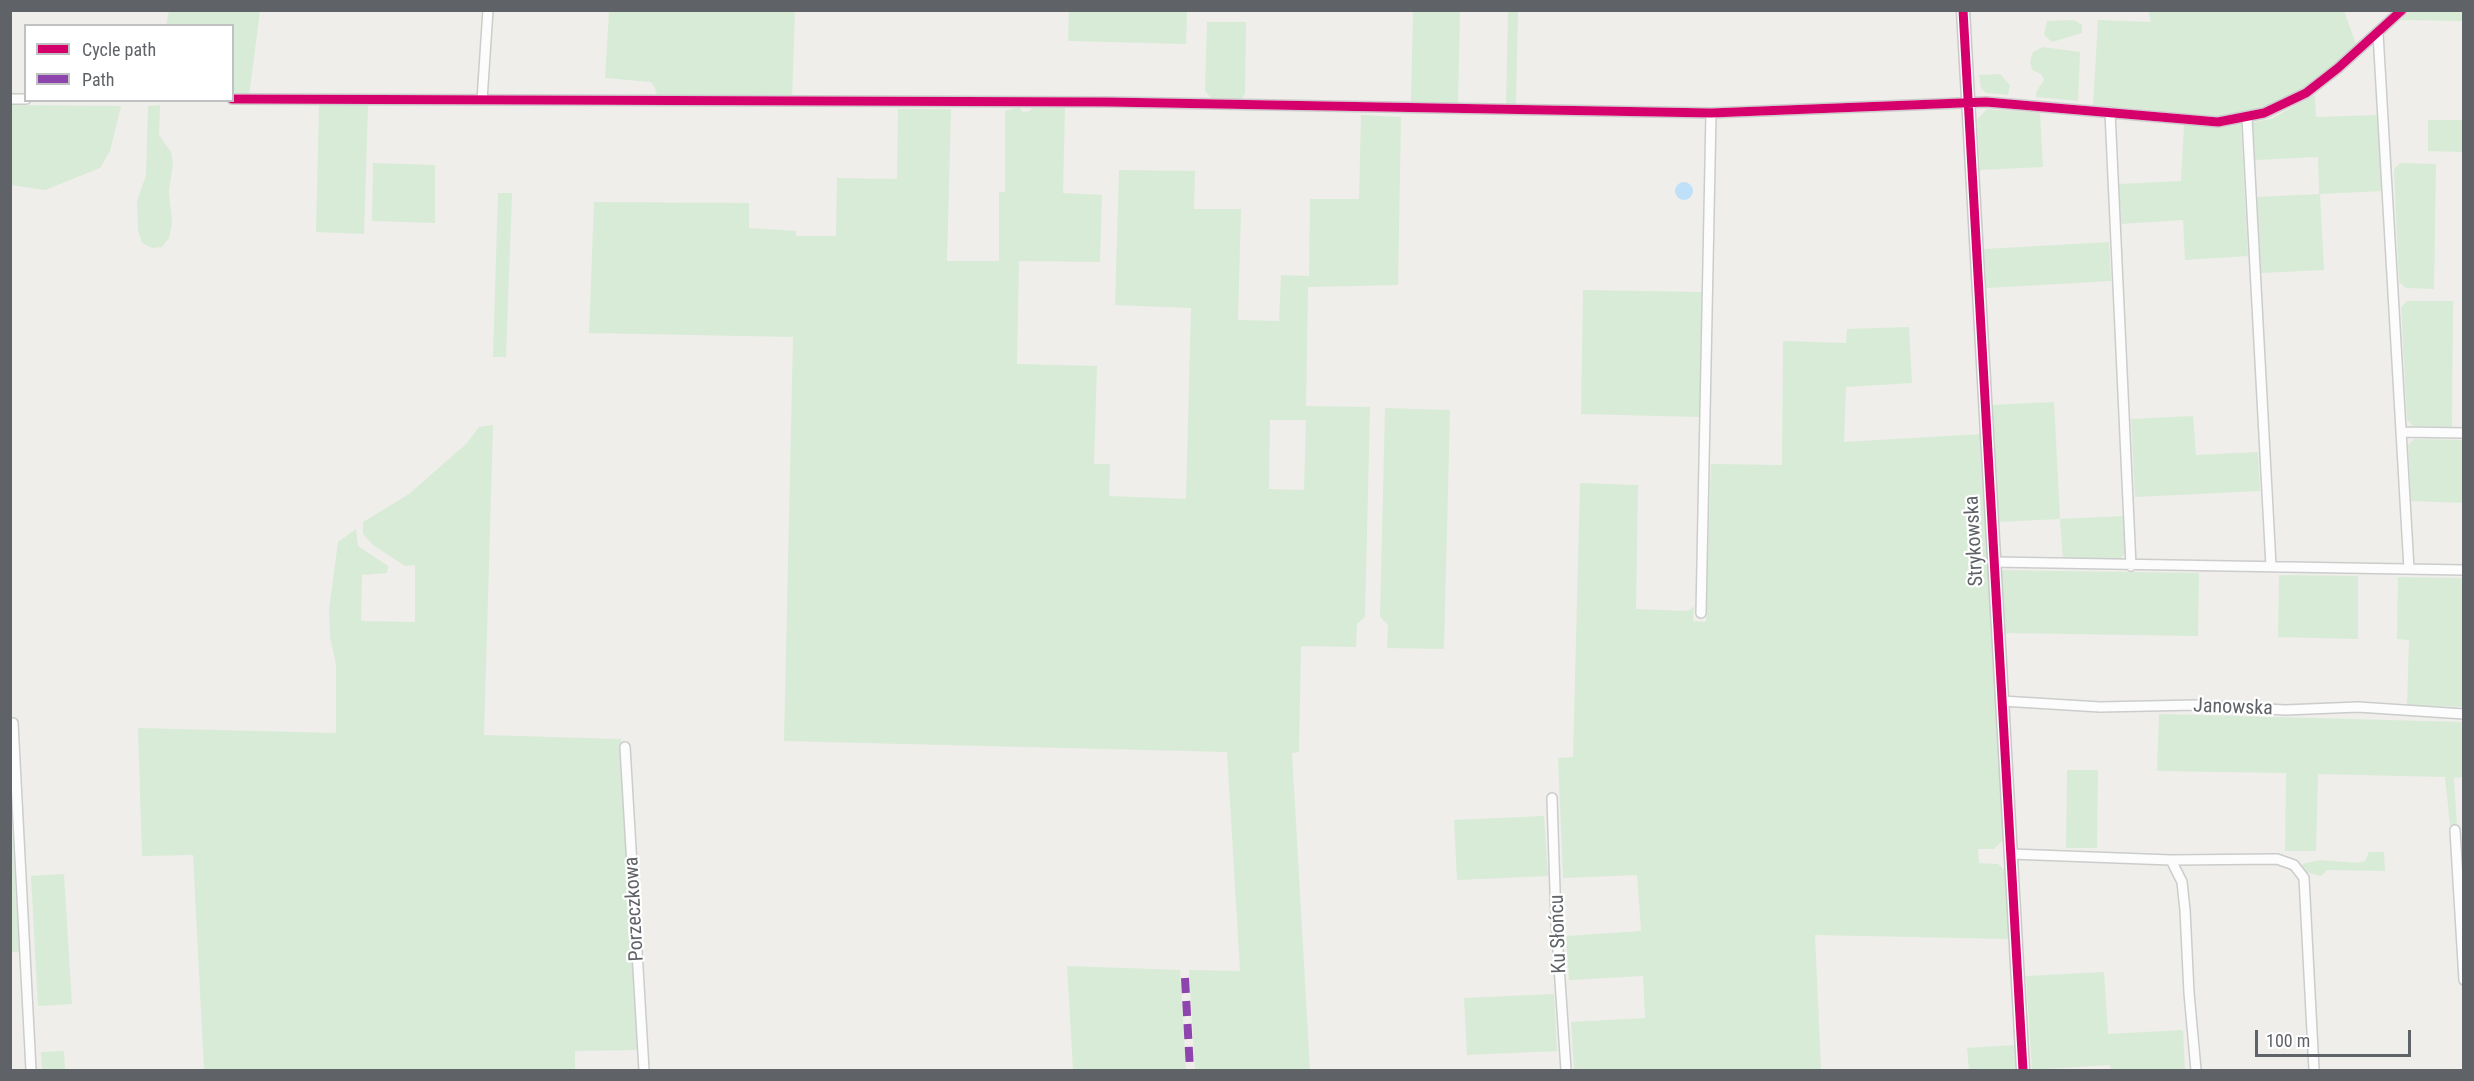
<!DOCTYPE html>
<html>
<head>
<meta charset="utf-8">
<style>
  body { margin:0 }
  #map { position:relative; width:2474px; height:1081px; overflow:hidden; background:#efeeea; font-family:"Roboto Condensed",sans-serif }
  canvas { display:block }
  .frame { position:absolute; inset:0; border:12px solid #5f6368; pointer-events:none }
  .legend { position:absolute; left:24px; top:24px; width:210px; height:78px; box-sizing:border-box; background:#fff; border:2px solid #bfc1c3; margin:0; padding:8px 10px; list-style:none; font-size:18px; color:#5f6368 }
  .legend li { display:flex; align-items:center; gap:12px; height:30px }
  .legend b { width:30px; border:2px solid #bfc1c3 }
  .scale { position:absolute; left:2255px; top:1030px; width:156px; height:27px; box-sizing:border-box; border:3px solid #5f6368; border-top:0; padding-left:8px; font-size:18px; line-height:21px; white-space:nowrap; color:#5f6368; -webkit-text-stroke:4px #fff; paint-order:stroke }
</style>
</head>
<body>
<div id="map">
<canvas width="2474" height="1081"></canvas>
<div class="frame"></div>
<ul class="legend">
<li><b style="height:8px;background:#d6006c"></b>Cycle path</li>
<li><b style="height:8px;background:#8e44ad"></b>Path</li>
</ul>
<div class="scale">100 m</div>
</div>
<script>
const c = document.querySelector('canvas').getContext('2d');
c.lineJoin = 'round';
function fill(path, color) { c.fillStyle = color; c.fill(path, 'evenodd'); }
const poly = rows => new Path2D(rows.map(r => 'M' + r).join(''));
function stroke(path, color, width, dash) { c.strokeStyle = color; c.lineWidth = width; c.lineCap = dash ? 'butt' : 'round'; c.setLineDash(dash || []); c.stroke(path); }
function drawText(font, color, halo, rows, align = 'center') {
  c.font = font + ' "Roboto Condensed",sans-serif'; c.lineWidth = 4.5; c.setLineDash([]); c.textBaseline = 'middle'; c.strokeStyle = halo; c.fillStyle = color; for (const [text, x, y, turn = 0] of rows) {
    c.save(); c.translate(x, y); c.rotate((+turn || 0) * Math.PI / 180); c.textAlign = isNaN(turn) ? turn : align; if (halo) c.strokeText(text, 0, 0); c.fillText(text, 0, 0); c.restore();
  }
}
fill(poly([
  [2148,10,2344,11,2356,44,2312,83,2268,107,2218,116,2093,105,2098,20,2151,22],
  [2411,10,2463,11,2463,21,2401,20],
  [169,11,260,11,249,96,233,96,232,26,166,26],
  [609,11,795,11,792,97,657,96,655,88,651,82,605,78],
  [1069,11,1187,11,1186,44,1068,41],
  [1413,11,1460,11,1458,104,1411,103],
  [1508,11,1518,11,1516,105,1506,104],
  [2074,20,2082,25,2082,33,2052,42,2044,35,2047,21],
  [1207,22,1246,22,1245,93,1241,100,1213,100,1205,91],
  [2043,47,2080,52,2078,101,2036,97,2036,92,2044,80,2041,74,2032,70,2030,62,2033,52],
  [2000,74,2010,85,2008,95,1986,93,1981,88,1979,75],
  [2315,95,2316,117,2378,115,2382,191,2320,194,2324,270,2261,273,2257,197,2319,194,2318,157,2255,160,2253,122,2271,119],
  [11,105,121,106,110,151,100,168,45,190,11,185],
  [160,105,159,135,171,152,173,162,169,191,172,223,169,238,162,247,152,248,142,243,138,231,137,202,146,175,148,106],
  [319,105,368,105,364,234,316,232],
  [1019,107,1023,112,1030,111,1032,108,1065,107,1063,193,1102,195,1100,262,1019,261,1017,364,1097,366,1094,464,1110,464,1109,496,1186,499,1191,308,1115,305,1119,170,1195,171,1194,209,1241,209,1238,320,1279,321,1281,275,1309,276,1310,199,1359,199,1361,115,1401,117,1398,285,1308,287,1306,406,1370,407,1365,617,1357,624,1356,647,1301,646,1299,752,1292,753,1310,1070,1195,1070,1189,970,1240,971,1227,752,784,741,793,337,589,333,594,202,749,203,749,228,796,231,796,236,836,236,837,178,897,179,898,109,951,109,947,261,999,261,999,192,1005,192,1005,111],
  [1270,420,1306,420,1304,490,1269,489],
  [1987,109,2040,113,2043,167,1980,170,1977,120],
  [2428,120,2463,120,2463,152,2428,151],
  [2241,124,2248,256,2185,260,2183,220,2121,224,2119,184,2181,181,2184,125,2218,128],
  [373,163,435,165,435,223,372,221],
  [2400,163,2436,164,2434,289,2406,288,2399,282,2394,169],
  [498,193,512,193,506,357,493,357],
  [2109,242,2111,281,1986,288,1984,249],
  [1583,290,1702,292,1699,417,1581,414],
  [2407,301,2453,301,2452,427,2413,426,2407,420,2401,307],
  [1909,327,1912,383,1846,387,1844,442,1981,434,2003,840,1994,849,1978,849,1979,863,1998,864,2005,870,2009,939,1815,935,1821,1070,1574,1070,1571,1022,1645,1018,1643,976,1569,980,1566,936,1641,931,1637,875,1563,878,1558,758,1573,757,1580,483,1638,485,1636,609,1688,611,1694,606,1693,621,1706,622,1711,464,1782,465,1783,341,1846,343,1847,329],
  [2054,402,2060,519,2123,516,2125,553,2119,560,2063,559,2060,519,1998,522,1992,405],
  [1385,408,1450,410,1444,649,1387,648,1388,625,1380,617],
  [2193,416,2196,455,2258,452,2260,491,2135,497,2131,419],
  [493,425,484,735,621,739,639,1050,575,1051,575,1070,204,1070,193,855,142,856,138,728,336,733,336,665,330,637,329,610,338,542,356,529,358,546,388,566,387,573,362,575,361,621,415,622,415,565,405,566,373,545,363,534,363,522,409,494,467,443,479,427],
  [2414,439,2463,440,2463,503,2411,501,2408,445],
  [2000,570,2199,573,2198,636,2004,633],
  [2279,575,2358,576,2358,639,2278,637],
  [2398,577,2463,578,2463,707,2407,705,2409,640,2397,639],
  [2159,714,2463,722,2463,777,2454,778,2457,825,2450,825,2445,777,2318,774,2316,851,2285,851,2286,773,2157,771],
  [2067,770,2098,770,2097,848,2066,848],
  [10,793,19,952,10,952],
  [1544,816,1548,876,1457,880,1454,820],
  [2369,852,2384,852,2385,871,2327,870,2321,876,2305,872,2302,864,2319,860,2358,863,2365,861],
  [64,874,72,1004,38,1006,31,876],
  [1067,966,1180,970,1186,1070,1073,1070],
  [2104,972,2108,1034,2183,1030,2185,1070,2111,1070,2110,1065,2032,1070,2026,976],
  [1554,994,1557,1051,1467,1055,1464,998],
  [2015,1045,2016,1070,1969,1070,1967,1048],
  [64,1051,65,1070,42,1070,41,1052]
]), '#d8ebd6');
fill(poly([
  '1675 191a9 9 0 1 1 18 0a9 9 0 1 1-18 0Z'
]), '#bfe0f9');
const street = poly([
  [2378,33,2409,569],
  [10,99,26,99],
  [232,99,1108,102,1711,113,1986,102,2218,122,2264,113,2306,93,2338,68,2402,10],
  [482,100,488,10],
  [2110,112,2131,566],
  [2247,118,2271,566],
  [2401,432,2464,433],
  [1994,562,2464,570],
  [1701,613,1711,113],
  [2002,701,2100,707,2197,705,2285,710,2358,707,2464,714],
  [13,723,31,1070],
  [625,747,644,1070],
  [1552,798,1556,921,1566,1070],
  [2455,830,2464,980],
  [2011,854,2171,860,2277,859,2294,865,2304,878,2314,1070],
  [2171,860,2182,882,2185,910,2189,993,2196,1070]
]);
const secondary = poly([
  [1963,10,2023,1070]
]);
stroke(street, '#cbcccc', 12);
stroke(secondary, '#cacacb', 15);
stroke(street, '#fdfcfc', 9);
stroke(secondary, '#fdfcfc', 12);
stroke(poly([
  [1185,978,1190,1070]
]), '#8e44ad', 8, [15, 8]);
stroke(poly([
  [1963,10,2023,1070],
  [232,99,1108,102,1711,113,1986,102,2218,122,2264,113,2306,93,2338,68,2402,10]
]), '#d6006c', 9);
drawText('20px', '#5f6368', '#fff', [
  ["Strykowska",1975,541,-93],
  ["Janowska",2233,708,2],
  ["Porzeczkowa",635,909,-93],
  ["Ku Słońcu",1559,934,-92]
]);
</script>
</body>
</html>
